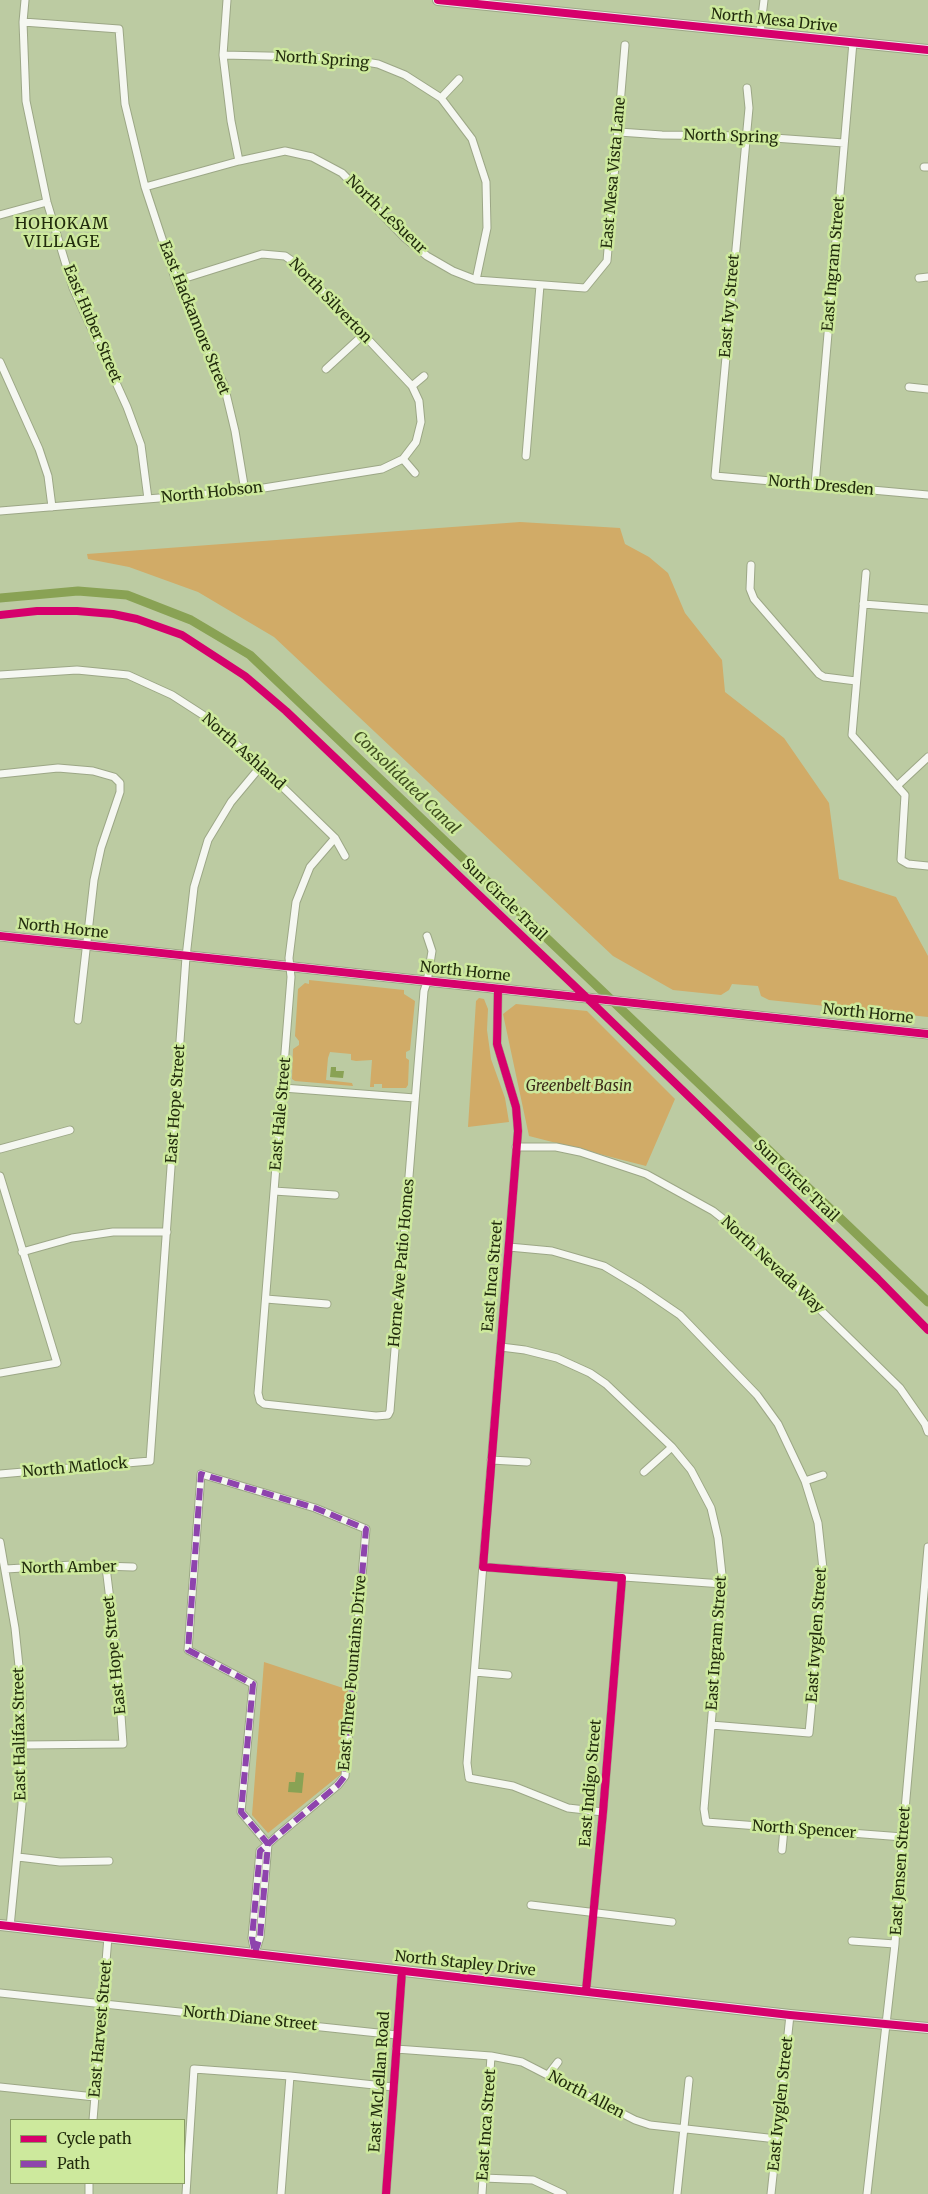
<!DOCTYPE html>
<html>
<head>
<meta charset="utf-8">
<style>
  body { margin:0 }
  #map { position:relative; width:928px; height:2194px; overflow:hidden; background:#bccba2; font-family:Merriweather,serif }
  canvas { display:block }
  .legend { position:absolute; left:10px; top:2119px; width:175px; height:65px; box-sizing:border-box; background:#cde99d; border:1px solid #899d63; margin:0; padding:6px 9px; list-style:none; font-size:15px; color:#222c0d }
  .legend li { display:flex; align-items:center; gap:10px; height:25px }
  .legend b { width:25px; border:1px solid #899d63 }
</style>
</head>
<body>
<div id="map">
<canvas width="928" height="2194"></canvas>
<ul class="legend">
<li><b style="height:6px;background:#d6006c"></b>Cycle path</li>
<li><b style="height:6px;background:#8e44ad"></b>Path</li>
</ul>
</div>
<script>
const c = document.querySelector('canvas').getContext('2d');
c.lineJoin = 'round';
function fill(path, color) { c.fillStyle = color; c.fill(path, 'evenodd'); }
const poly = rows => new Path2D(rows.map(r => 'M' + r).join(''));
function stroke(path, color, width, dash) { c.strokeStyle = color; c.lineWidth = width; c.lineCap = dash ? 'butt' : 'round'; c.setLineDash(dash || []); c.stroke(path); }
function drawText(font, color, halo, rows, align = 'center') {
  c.font = font + ' Merriweather,serif'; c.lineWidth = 5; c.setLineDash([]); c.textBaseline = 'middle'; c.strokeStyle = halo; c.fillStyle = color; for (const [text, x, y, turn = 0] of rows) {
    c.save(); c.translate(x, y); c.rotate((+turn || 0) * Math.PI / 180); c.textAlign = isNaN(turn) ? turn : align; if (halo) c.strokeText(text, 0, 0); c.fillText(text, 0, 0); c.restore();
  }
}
fill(poly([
  [520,522,620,528,625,544,649,557,668,573,685,613,722,660,725,692,784,738,829,803,839,879,896,897,928,956,928,1017,769,1000,761,996,758,986,732,984,729,990,721,995,673,990,613,956,274,637,198,592,129,567,88,559,87,554],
  [309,980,404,990,404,994,415,1001,410,1050,406,1052,406,1058,409,1060,408,1085,406,1088,382,1088,382,1084,374,1084,374,1087,370,1087,372,1060,356,1061,351,1060,351,1054,330,1052,328,1058,326,1080,352,1083,353,1086,295,1081,292,1079,293,1049,299,1045,299,1041,295,1036,298,989,305,983,309,984],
  [479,998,484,999,488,1009,487,1030,491,1059,505,1098,509,1122,468,1127,476,1001],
  [516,1004,587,1011,675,1099,646,1166,529,1136,503,1014],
  [264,1662,349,1690,341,1774,268,1833,252,1815]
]), '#d1ab67');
fill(poly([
  [331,1067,336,1067,336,1071,344,1071,343,1078,330,1077],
  [296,1772,304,1773,302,1793,288,1792,289,1782,295,1782]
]), '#89a254');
stroke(poly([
  [0,598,78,591,127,595,191,620,250,655,928,1302]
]), '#89a254', 9);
const minor = poly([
  [25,0,23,22,26,101,47,202,73,288,127,407,141,445,148,499],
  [227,0,223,55,231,121,239,161],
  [23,22,119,29,125,104,145,187,176,281,224,385,235,431,245,491],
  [760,33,764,0],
  [223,55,310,57,360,61,378,64,405,75,441,98,472,139,486,182,487,228,476,280],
  [747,88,749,108,715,476,928,495],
  [441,98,459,79],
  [619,132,662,135,746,136,844,143],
  [924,167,928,167],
  [145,187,239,161,285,151,312,157,342,173,405,238,427,256,453,271,476,280,585,288,607,261,625,45],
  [0,215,47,202],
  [919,278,928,277],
  [0,362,39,449,48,476,52,507],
  [326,369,363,335],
  [412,386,424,376],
  [909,387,928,389],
  [526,456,540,285],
  [403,459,415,473],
  [815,485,853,42],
  [0,511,245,491,382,469,403,459,416,442,421,422,419,401,412,386,298,265,285,256,262,254,176,281],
  [751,565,750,589,754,599,819,674,824,677,856,681],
  [866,573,852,735,905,795,901,860,908,864,928,866],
  [863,604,928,609],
  [0,675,77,670,128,675,172,695,203,715,261,766,335,838,345,856],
  [0,774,58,768,93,771,114,777,120,783,120,792,101,848,94,880,78,1020],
  [897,786,928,757],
  [335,838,310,867,296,902,289,958,291,977,258,1393,260,1401,264,1404,376,1416,388,1415,390,1411,424,991,427,982,432,951,427,936],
  [498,990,497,1044,516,1107,518,1131,467,1763,469,1778,513,1786,568,1808,603,1812],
  [283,1088,415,1098],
  [516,1147,556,1147,580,1152,646,1174,713,1211,746,1237,900,1388,925,1424,928,1432],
  [0,1149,70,1130],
  [0,1176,57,1363,0,1373],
  [274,1191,335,1195],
  [509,1247,552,1251,604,1266,639,1287,680,1315,757,1395,778,1424,805,1481,818,1523,823,1569,822,1594,809,1733,711,1725],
  [22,1252,72,1238,113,1232,167,1232],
  [266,1299,327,1304],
  [501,1347,525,1350,557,1358,590,1373,606,1384,672,1447,691,1470,711,1508,718,1538,723,1584,704,1809,706,1822,903,1837],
  [491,1460,527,1462],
  [644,1472,672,1447],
  [0,1474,150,1461,186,957,194,887,208,840,231,802,261,766],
  [805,1481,823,1475],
  [0,1542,15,1628,22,1695,22,1804,10,1927],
  [483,1567,723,1584],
  [6,1569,72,1565,133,1567],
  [475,1672,508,1675],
  [23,1745,123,1744,117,1658,106,1567],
  [782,1850,784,1829],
  [18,1857,60,1862,109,1861],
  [531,1905,672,1922],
  [852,1941,895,1944],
  [255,1953,260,1937,268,1844,241,1812,253,1684,188,1650,201,1474,315,1508,366,1529,345,1776,338,1785,277,1836,268,1844,260,1851,252,1938,255,1953],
  [586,1991,603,1812,622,1578],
  [0,1993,397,2035],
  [396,2049,491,2056,522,2062,635,2120,650,2125,777,2139],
  [548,2075,558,2062],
  [0,2087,95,2097],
  [93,2120,108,1937],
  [483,2178,533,2180,563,2194],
  [89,2194,89,2183],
  [186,2194,194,2069,290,2076,393,2087],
  [281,2194,290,2076],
  [386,2194,402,1971],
  [482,2194,491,2056],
  [677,2194,689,2080],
  [771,2194,790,2015],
  [867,2194,895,1944,898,1890,928,1547]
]);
const tertiary = poly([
  [0,936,928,1034]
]);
const secondary = poly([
  [438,0,928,50],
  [0,1925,790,2015,928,2028]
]);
stroke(minor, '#9ca786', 9);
stroke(tertiary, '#9ca786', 11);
stroke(secondary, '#9ca786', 12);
stroke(minor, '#f5f7f1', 7);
stroke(tertiary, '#f5f7f1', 9);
stroke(secondary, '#ecece9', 10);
stroke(poly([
  [255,1953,260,1937,268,1844,241,1812,253,1684,188,1650,201,1474,315,1508,366,1529,345,1776,338,1785,277,1836,268,1844,260,1851,252,1938,255,1953]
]), '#8e44ad', 6, [12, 6]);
stroke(poly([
  [438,0,928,50],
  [0,615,37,611,77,611,113,614,137,619,182,635,245,676,286,711,587,998,878,1279,928,1330],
  [0,936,928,1034],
  [498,990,497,1044,516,1107,518,1131,483,1567,622,1578,603,1812,586,1991],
  [0,1925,790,2015,928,2028],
  [386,2194,402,1971]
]), '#d6006c', 8);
drawText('15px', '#222c0d', '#cde99d', [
  ["North Mesa Drive",774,21,6],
  ["North Spring",322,60,4],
  ["North Spring",731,137,2],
  ["East Mesa Vista Lane",614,173,-85],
  ["North LeSueur",386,215,44],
  ["East Ingram Street",834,264,-85],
  ["North Silverton",330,301,46],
  ["East Ivy Street",730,306,-85],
  ["East Hackamore Street",194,318,68],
  ["East Huber Street",92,324,67],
  ["North Dresden",821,486,5],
  ["North Hobson",212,493,-6],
  ["North Ashland",243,752,42],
  ["Sun Circle Trail",504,900,44],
  ["North Horne",63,929,6],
  ["North Horne",465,972,6],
  ["North Horne",868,1014,6],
  ["East Hope Street",176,1104,-86],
  ["East Hale Street",281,1114,-85],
  ["Sun Circle Trail",796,1181,44],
  ["Horne Ave Patio Homes",402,1263,-85],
  ["North Nevada Way",772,1265,43],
  ["East Inca Street",493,1276,-85],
  ["North Matlock",75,1468,-5],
  ["North Amber",69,1568,-1],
  ["East Ivyglen Street",817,1635,-86],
  ["East Ingram Street",717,1643,-86],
  ["East Hope Street",115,1655,-96],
  ["East Three Fountains Drive",353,1673,-85],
  ["East Halifax Street",20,1734,-91],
  ["East Indigo Street",591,1783,-85],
  ["North Spencer",804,1830,4],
  ["East Jensen Street",901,1871,-86],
  ["North Stapley Drive",465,1964,6],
  ["North Diane Street",250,2019,6],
  ["East Harvest Street",101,2029,-85],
  ["East McLellan Road",380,2082,-86],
  ["North Allen",586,2095,28],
  ["East Ivyglen Street",781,2104,-84],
  ["East Inca Street",487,2125,-86]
]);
drawText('italic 15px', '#3b2a19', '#cde99d', [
  ["Greenbelt Basin",579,1087]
]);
c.letterSpacing = '1px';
drawText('16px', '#222c0d', '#cde99d', [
  ["HOHOKAM",62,224],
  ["VILLAGE",62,242]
]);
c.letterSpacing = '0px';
drawText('italic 16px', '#404f1f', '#cde99d', [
  ["Consolidated Canal",406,783,44]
]);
</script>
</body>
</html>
